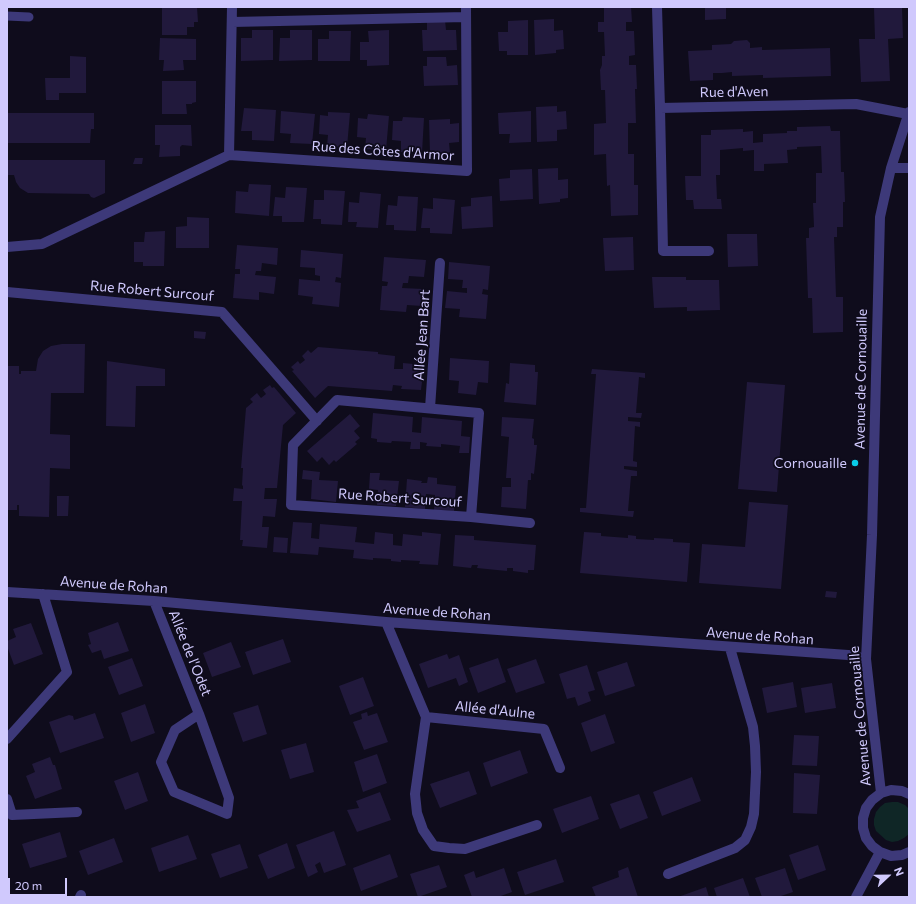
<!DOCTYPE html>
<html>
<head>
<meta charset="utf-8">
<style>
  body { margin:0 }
  #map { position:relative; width:916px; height:904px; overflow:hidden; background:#0f0c1c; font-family:Commissioner,sans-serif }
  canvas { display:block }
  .frame { position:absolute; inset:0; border:8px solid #d0c9fd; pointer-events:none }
  .north { position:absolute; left:868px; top:856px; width:40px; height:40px; -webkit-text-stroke:3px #0f0c1c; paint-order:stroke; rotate:68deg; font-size:11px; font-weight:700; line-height:16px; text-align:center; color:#d0c9fd }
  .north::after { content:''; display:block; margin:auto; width:14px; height:18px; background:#d0c9fd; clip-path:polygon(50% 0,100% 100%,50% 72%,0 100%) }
  .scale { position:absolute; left:8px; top:878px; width:59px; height:18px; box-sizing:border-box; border:2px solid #d0c9fd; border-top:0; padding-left:5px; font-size:12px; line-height:14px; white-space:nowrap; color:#d0c9fd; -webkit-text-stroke:3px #0f0c1c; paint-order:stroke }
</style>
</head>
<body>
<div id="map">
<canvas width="916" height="904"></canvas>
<div class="frame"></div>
<div class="north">N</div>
<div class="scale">20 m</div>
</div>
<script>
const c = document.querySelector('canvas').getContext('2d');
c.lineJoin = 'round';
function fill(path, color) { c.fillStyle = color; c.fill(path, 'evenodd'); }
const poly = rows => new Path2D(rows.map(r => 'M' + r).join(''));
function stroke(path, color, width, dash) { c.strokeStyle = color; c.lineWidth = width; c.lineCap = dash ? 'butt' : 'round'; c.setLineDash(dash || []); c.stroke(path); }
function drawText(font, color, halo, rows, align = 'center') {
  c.font = font + ' Commissioner,sans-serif'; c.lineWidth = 3.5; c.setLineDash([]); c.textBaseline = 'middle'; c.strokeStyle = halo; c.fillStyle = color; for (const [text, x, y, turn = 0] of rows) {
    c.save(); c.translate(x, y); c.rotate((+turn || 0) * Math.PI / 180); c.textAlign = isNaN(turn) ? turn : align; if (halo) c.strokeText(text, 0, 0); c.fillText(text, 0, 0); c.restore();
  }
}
fill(poly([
  [892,802,898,802,905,805,909,809,909,834,904,838,898,841,892,842,886,840,876,831,874,825,874,819,876,812,880,807,885,803]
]), '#0f2626');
fill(poly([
  [162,7,197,7,198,22,194,22,194,27,187,27,187,35,162,35],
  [604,7,631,7,632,22,626,22,626,31,634,31,635,55,629,56,629,65,636,65,637,89,635,89,636,123,628,123,628,154,634,154,634,185,638,185,638,215,611,216,610,185,607,186,606,154,594,155,594,124,606,123,605,90,601,90,600,70,602,65,602,56,605,56,604,32,598,32,598,22,604,22],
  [705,7,726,7,726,19,705,20],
  [888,7,902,7,903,38,888,39,890,81,861,82,859,39,875,39,874,8],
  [554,19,554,31,563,30,564,49,556,50,556,53,535,55,534,20],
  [445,20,446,30,456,30,457,50,423,51,422,30,427,30,427,21],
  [528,20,528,55,507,55,507,51,499,51,498,32,508,32,508,21],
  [252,30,273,30,273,60,241,61,241,38,252,38],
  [290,30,312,30,312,60,279,61,280,38,290,38],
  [389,30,389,65,367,66,367,60,360,60,360,42,369,42,368,31],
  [329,31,351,31,350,61,318,61,318,39,329,39],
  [160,38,196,39,196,60,183,60,184,70,163,71,164,60,159,60],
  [747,40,750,43,750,48,762,47,762,50,830,48,831,76,763,78,763,75,732,76,732,72,722,73,713,73,713,80,690,81,688,51,712,50,712,45,731,44,734,41],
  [70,56,86,57,86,93,59,93,59,100,46,100,45,78,70,78],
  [427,57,446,57,447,66,457,65,458,85,424,86,423,66,427,66],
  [162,81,196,81,196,102,192,103,192,104,186,104,187,114,162,114],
  [557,106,557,112,566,111,567,129,557,130,557,141,537,142,536,107],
  [244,108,276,110,274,141,252,140,252,131,241,131],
  [281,111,315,114,312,144,290,143,291,134,280,133],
  [531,111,531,142,509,143,510,134,499,134,498,113],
  [328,112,350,113,347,147,327,146,328,135,319,134,320,115,328,116],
  [7,113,94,113,94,129,91,129,90,143,7,143],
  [368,114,389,116,386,150,365,149,366,138,357,137,358,118,367,119],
  [403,117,424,118,422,153,401,152,401,141,392,140,393,121,402,121],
  [450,119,450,124,459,123,459,142,449,143,450,153,430,154,429,120],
  [155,125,191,125,192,146,182,145,180,147,180,156,159,157,160,145,155,145],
  [830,126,831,131,840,131,841,172,844,172,845,202,843,202,843,227,837,227,837,237,834,237,836,297,843,297,843,332,813,333,812,298,808,298,806,238,809,238,809,228,814,227,813,203,816,203,816,173,822,173,821,146,797,147,797,149,787,150,788,163,764,164,764,171,754,171,754,150,743,151,743,148,720,150,720,175,716,175,717,199,721,199,722,209,694,209,693,200,686,200,685,176,701,176,701,135,711,135,711,130,743,129,743,132,753,131,753,143,763,142,763,134,787,133,787,131,797,131,797,127],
  [135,158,143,158,142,164,133,164],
  [7,160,105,160,105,193,94,198,91,197,89,194,28,193,20,188,16,182,14,175,7,175],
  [558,168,558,180,568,179,568,198,560,199,560,202,539,204,538,169],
  [532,169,533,199,500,201,499,179,510,178,510,170],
  [249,184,271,185,269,216,235,213,236,191,248,192],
  [286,187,307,188,304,222,282,222,282,216,273,216,275,197,285,198],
  [324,190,345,191,342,225,321,224,321,219,313,219,314,200,324,200],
  [360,192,381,194,378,228,356,227,357,222,348,222,349,202,359,203],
  [398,196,418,197,416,231,394,230,394,225,386,225,388,205,397,206],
  [492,196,493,227,462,229,461,207,471,206,471,198],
  [433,198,455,200,452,234,430,233,430,228,421,228,423,208,433,209],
  [187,217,209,218,209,248,176,248,176,227,187,226],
  [165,231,164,266,143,266,143,262,134,262,134,242,144,242,145,232],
  [727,234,757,234,758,266,728,267],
  [633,237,634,270,605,271,603,238],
  [237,245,278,248,277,265,262,263,261,271,256,271,255,275,276,277,274,294,259,292,259,300,233,298,235,274,240,274,240,269,235,269],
  [301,250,343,254,341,278,336,277,335,282,341,283,339,307,312,304,313,297,298,295,299,279,320,281,320,276,315,275,315,268,300,267],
  [384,257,426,260,424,277,409,276,408,283,403,283,402,288,423,289,422,306,407,305,406,312,380,310,382,286,387,286,388,282,382,281],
  [449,262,490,266,488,290,483,289,482,294,488,295,486,319,459,317,460,309,445,308,447,291,467,293,467,288,462,288,463,280,448,279],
  [652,277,686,277,686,280,719,280,720,310,687,311,687,307,654,308],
  [194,331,206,332,205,339,194,338],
  [62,344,85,344,84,393,51,393,50,434,70,435,70,469,50,468,49,517,19,516,19,505,17,505,17,510,7,510,7,366,19,366,19,374,21,374,21,371,36,371,38,359,43,351,51,346],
  [318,347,378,352,378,354,395,356,394,369,403,369,403,363,424,365,421,390,401,389,402,386,393,385,392,391,328,386,315,398,292,371,294,370,291,367,298,361,300,364,305,360,302,356,308,350,311,353],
  [450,358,489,361,488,383,478,382,476,395,458,393,459,381,449,380],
  [107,361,165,369,165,386,136,386,135,427,106,426],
  [510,363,535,365,535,372,538,372,536,405,504,402,506,383,509,384],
  [592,369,645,373,645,378,639,377,636,413,642,413,641,418,628,417,628,421,640,422,640,427,635,426,633,461,637,462,637,467,624,466,624,469,637,471,637,476,631,476,628,511,634,511,633,517,580,512,580,508,586,508,596,374,591,374],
  [747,382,785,385,777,492,738,489],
  [270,385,272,388,274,387,296,413,283,425,277,488,265,488,264,499,277,499,275,517,263,516,262,527,269,527,267,548,242,546,243,540,240,540,242,501,233,501,234,488,243,489,243,486,242,485,243,468,241,468,246,408,253,402,250,399,257,393,261,398,266,394,263,390],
  [373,413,413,417,412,432,421,433,422,417,462,421,461,436,470,437,469,453,459,453,460,446,441,444,441,447,426,446,427,443,420,442,420,449,410,449,411,442,392,441,391,443,377,442,377,439,371,438],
  [350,414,360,426,354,431,360,438,355,442,357,444,336,462,334,460,329,465,322,457,317,462,307,451],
  [502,417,534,419,532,438,534,439,534,445,537,445,534,474,531,473,531,480,528,480,526,509,501,507,502,487,511,487,511,478,506,478,509,437,501,436],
  [303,470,320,472,319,480,338,481,336,502,311,499,312,480,302,479],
  [370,473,380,473,379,480,399,481,396,506,377,505,378,490,369,489],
  [428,477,437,478,437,484,456,486,454,511,434,510,435,495,426,494,425,509,405,507,407,479,422,481,421,483,427,483],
  [57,496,69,496,68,516,57,516],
  [749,502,788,505,781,589,699,583,702,544,745,547],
  [293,522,312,523,311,538,319,539,320,524,357,527,355,542,374,544,375,532,393,534,393,545,402,546,403,534,422,536,422,532,441,534,438,565,419,564,420,561,401,560,401,562,391,561,391,559,373,558,373,560,353,558,354,550,319,547,318,555,290,553],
  [584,532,601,533,601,536,628,538,628,535,636,536,636,539,654,540,654,538,673,539,673,542,690,543,687,582,580,573],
  [455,535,474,536,474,540,536,545,534,570,528,570,528,573,513,571,513,568,507,568,507,571,477,568,478,565,472,565,471,568,453,566],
  [274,537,288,538,287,553,273,552],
  [826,591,837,592,836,598,825,597],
  [118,622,129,651,104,659,101,650,92,653,88,645,91,644,88,633],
  [31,623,43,654,14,665,7,646,7,641,16,637,13,629],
  [283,639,291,662,253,675,245,652],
  [231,642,241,667,212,677,203,653],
  [447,654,449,659,459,655,468,682,459,686,456,678,428,688,419,664],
  [132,658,143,686,119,695,108,667],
  [498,658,506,682,478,693,469,668],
  [536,659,545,683,516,693,507,669],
  [627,662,635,686,605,696,597,672],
  [587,665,595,690,588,692,591,701,578,706,575,697,567,699,559,674],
  [363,677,374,706,350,715,339,686],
  [793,682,797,707,767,713,762,688],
  [832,683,836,708,805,713,801,688],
  [145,704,155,733,131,742,121,713],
  [258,705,267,734,243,742,233,713],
  [367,712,368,716,377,713,388,742,364,750,353,722,362,719,361,714],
  [95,713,104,738,60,753,49,722,69,715,73,716,74,720],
  [605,714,615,743,591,752,581,723],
  [794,735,819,736,817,766,792,765],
  [306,743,314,772,290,779,281,750],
  [520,750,528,773,491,787,483,763],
  [377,754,387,783,363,792,354,762],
  [50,757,53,765,55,765,62,789,35,799,26,776,35,772,32,764],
  [469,771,477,794,440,808,430,784],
  [138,772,148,801,125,810,114,781],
  [794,773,820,775,817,814,793,813],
  [692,777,701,801,662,816,653,792],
  [380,792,391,820,357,832,347,810,359,808,356,801],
  [639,794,648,818,620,829,610,804],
  [591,796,599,819,562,833,553,809],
  [334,831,346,865,324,873,320,862,315,865,318,872,308,877,296,845],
  [60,832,67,857,30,868,22,844],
  [188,835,197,859,159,872,151,848],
  [114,838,123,862,88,875,79,851],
  [287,843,295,868,268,879,258,855],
  [240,844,248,868,220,878,211,854],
  [818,845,826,870,798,880,789,855],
  [390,854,398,877,361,891,353,868],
  [556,859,564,882,525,895,517,872],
  [439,865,447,887,418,897,410,874],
  [628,867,638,897,596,897,592,887,619,877,618,871],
  [504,868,512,892,498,897,472,897,464,875,474,871,476,878],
  [785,868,793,892,778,897,762,897,755,878],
  [743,878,750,897,717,897,714,888],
  [706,887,709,897,678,897]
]), '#21193c');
stroke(poly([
  [7,16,29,17]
]), '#3d3979', 9);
stroke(poly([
  [657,7,660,108,856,104,908,114],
  [232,22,466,17],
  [660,108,663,251,709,251],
  [229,155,232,7],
  [891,168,909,168],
  [7,247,42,244,229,155,467,171,466,7],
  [7,292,222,312,317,421],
  [337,400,479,413,471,517,291,505,293,445,337,400],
  [430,408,440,263],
  [471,517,530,523],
  [7,592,154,601,386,622,848,655,866,659],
  [154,601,199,714,175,730,161,762,174,792,227,814,229,798,199,714],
  [386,622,426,717,415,794,417,813,423,830,434,846,449,848,465,849,537,825],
  [426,717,544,729,560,768],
  [7,739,67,672,43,594],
  [881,793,866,659,872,535,880,217,891,168,909,112],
  [909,794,902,791,891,790,881,793,872,800,866,808,863,818,863,828,866,838,872,846,880,852,891,856,902,855,909,852],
  [7,799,12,815,77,812],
  [668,874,735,848,745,840,751,827,754,814,756,772,755,746,753,727,730,648],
  [80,897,81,895],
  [856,897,880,852]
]), '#3d3979', 10);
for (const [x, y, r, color] of [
  [855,463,4,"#09cde9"]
]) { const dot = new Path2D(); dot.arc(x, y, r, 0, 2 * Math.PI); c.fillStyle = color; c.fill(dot); stroke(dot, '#0f0c1c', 1.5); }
drawText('14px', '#d0c9fd', '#0f0c1c', [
  ["Rue d'Aven",734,92,-1],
  ["Rue des Côtes d'Armor",383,151,4],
  ["Rue Robert Surcouf",152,291,5],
  ["Allée Jean Bart",422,335,-86],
  ["Avenue de Cornouaille",861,379,-89],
  ["Rue Robert Surcouf",400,498,4],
  ["Avenue de Rohan",114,585,4],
  ["Avenue de Rohan",437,612,4],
  ["Avenue de Rohan",760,636,4],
  ["Allée de l'Odet",190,653,68],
  ["Allée d'Aulne",495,710,6],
  ["Avenue de Cornouaille",860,716,-95]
]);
drawText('14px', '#d0c9fd', '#0f0c1c', [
  ["Cornouaille",847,463]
], 'right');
</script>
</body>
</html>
